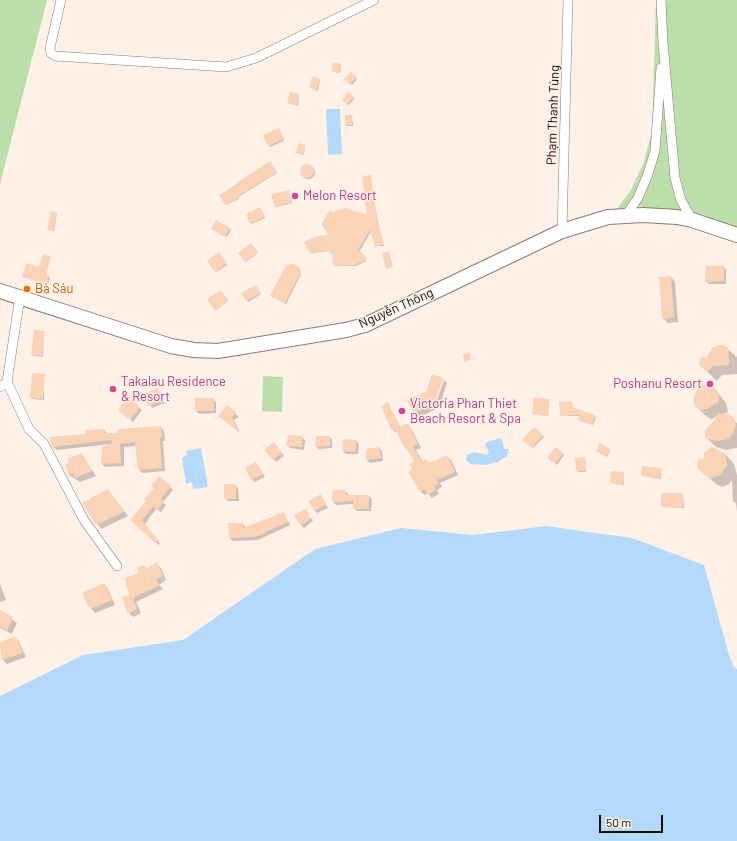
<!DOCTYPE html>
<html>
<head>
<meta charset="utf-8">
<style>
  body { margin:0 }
  #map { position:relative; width:737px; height:841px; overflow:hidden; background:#fff1e7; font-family:Barlow,sans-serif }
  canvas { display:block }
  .scale { position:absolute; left:599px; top:815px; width:64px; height:18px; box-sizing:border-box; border:2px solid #130e0a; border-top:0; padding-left:5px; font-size:12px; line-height:14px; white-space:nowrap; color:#130e0a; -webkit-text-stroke:3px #fff1e7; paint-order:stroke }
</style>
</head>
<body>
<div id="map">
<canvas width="737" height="841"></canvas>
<div class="scale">50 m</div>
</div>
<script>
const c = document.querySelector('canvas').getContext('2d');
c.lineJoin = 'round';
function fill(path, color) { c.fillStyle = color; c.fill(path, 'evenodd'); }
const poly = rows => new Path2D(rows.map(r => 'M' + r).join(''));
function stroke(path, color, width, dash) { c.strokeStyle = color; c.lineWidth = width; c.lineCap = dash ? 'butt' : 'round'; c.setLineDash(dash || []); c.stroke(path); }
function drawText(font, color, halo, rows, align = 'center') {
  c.font = font + ' Barlow,sans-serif'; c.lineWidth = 3; c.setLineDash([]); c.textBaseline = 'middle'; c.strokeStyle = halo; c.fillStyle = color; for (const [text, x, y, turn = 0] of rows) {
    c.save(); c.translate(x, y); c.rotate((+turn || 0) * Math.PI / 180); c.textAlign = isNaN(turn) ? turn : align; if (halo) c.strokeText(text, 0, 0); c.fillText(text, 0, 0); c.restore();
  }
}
fill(poly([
  [0,0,47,0,0,184],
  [656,0,737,0,737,231,702,218,639,206,617,209,631,190,644,162,652,131],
  [263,376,283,377,282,412,262,411]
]), '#bbdeaa');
fill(poly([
  [326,109,340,109,342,154,328,155],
  [500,438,503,442,504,449,509,449,507,456,498,462,485,465,471,464,466,460,467,455,474,452,487,455,489,452,485,445,487,442],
  [201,448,208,487,193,489,192,482,186,484,182,458,187,455,186,451],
  [546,526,632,538,704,565,729,655,734,667,737,669,737,841,0,841,0,696,83,655,183,640,315,549,401,528,473,535]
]), '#b5d9fa');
fill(poly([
  [341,65,340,73,332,71],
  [351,73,357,79,352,85,345,79],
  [320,80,318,91,312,89],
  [348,94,354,99,349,105,343,100],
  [299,95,298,106,288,103],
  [352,116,353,126,347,126,346,125],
  [280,130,284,141,270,147,269,145],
  [305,146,304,155,297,152],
  [270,163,277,173,238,197,239,199,226,205,220,195],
  '301 172a7 7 0 1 1 14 0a7 7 0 1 1-14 0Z',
  [370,176,378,223,384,246,376,246,372,230,359,252,366,258,366,261,356,266,336,266,334,256,330,251,311,253,310,252,330,236,332,213,368,216],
  [289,192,292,203,277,207,276,206],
  [352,193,353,199,343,198],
  [260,208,265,218,252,224,251,223],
  [57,213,54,231,49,230,48,229],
  [216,221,231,230,227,237,212,229],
  [251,244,258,253,246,262,239,253],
  [220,255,227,265,216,272,215,271],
  [50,257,46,276,50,278,48,285,23,277,40,269],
  [723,267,726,269,726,284,709,284,706,281],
  [298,268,301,274,286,304,272,297],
  [671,277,675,282,678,322,668,323,663,318],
  [257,287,261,294,248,302,243,293],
  [44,332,43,357,33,356,32,355],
  [724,346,737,357,737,374,722,375,717,381,700,365],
  [44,375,44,400,32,399,31,398],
  [433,375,443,379,447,383,439,408,419,417,414,412,427,393],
  [442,380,444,380,434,409,432,408],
  [713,387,726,403,728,412,723,414,737,423,737,448,726,450,716,447,706,437,717,416,712,419,707,417,697,407],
  [157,389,165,403,152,408,144,395],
  [129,399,142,410,133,422,120,410],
  [213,399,216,402,216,413,199,414,196,411],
  [549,400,548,416,534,414],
  [572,402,573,409,596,417,593,425,580,421,581,416,561,416],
  [388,404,401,428,407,425,411,428,421,448,416,450,422,461,427,460,431,464,447,457,451,460,458,475,440,483,442,487,437,490,439,494,432,498,428,493,425,495,421,492,410,472,414,469,415,462,397,432,396,433,393,430],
  [227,406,239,417,234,420,240,432,222,418],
  [161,427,164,431,165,441,163,441,165,471,142,473,139,469,137,446,124,447,124,466,105,467,102,464,110,444,57,450,53,447,104,430,107,434,119,434],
  [534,428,544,437,533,448,523,440],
  [302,437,305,440,304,450,290,448,287,445],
  [330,437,332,440,332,448,319,449,316,447],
  [356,441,359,444,358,454,346,454,343,451],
  [277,446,284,456,276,462,274,459],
  [379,448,382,451,383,461,370,463,367,460,367,450],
  [555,448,564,455,557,465,549,459],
  [610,450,607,457,598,452],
  [725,454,734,464,737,475,737,513,736,503,733,501,732,480,729,484,722,487,716,484,698,467],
  [82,455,96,476,80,482,69,475,70,463],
  [585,458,586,472,578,472,577,471],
  [256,463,265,477,254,482,252,479],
  [661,469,661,479,643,476],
  [623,473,624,485,611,483],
  [235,485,238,488,239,501,228,501,225,498],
  [170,487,173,490,163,502,166,505,161,512,156,509,145,524,160,544,159,545,131,520,148,502],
  [108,490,128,516,101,529,83,504],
  [346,491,349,496,369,496,372,499,371,511,357,511,354,508,354,504,336,505,333,502],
  [683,494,684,508,662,507],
  [321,496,328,508,317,513,314,510],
  [306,510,313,521,304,528,301,525],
  [284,514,290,525,258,540,233,541,230,538,243,524,246,528],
  [157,564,161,568,166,580,159,585,163,589,136,602,141,613,133,617,129,613,130,595,144,566,147,569],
  [0,584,6,600,0,602],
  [104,584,108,589,115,605,95,613,91,608],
  [0,611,17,623,12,634,0,628],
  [15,637,19,642,26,657,7,664,2,659,0,644]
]), '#0003');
fill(poly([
  [333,62,341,64,339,73,331,71],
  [351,72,357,77,350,84,344,79],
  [313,76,320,79,317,90,309,88],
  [290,92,299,94,297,105,287,103],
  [348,92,354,97,347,105,342,100],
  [345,115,352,115,352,125,345,125],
  [279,128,284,139,268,146,263,135],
  [299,143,306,145,303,155,296,153],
  [270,161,277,172,238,196,239,198,225,205,219,195,239,184,238,182],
  '300 171a7 7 0 1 1 14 0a7 7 0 1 1-14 0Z',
  [371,175,377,221,384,244,375,247,370,230,358,250,365,256,366,260,355,265,334,266,332,262,333,256,328,251,309,252,304,242,317,236,328,235,322,224,330,209,332,212,345,208,367,215,362,176],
  [289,190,292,202,275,207,271,194],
  [342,192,353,192,353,198,342,199],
  [260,207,265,217,250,224,246,214],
  [51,211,57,212,53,231,47,230],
  [216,220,230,228,225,237,211,229],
  [251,243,258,252,245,262,238,253],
  [389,251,393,267,386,269,382,253],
  [219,252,227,263,215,272,207,261],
  [43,254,51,256,46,275,49,276,47,284,22,277,26,263,39,267],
  [293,264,299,267,301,272,285,303,270,296,286,265],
  [706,266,724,266,724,281,705,282],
  [671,276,674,318,662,319,659,277],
  [256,285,261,293,246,301,241,293],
  [221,290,229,301,215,311,207,299],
  [34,330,45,331,42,356,31,355],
  [719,345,724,345,728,348,729,365,713,366,707,372,699,365,701,357,707,357,712,348],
  [470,353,471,360,464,362,463,354],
  [32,373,45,374,43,399,30,398],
  [432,374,443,378,435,404,413,413,407,400,426,392],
  [699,384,713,386,718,393,719,402,707,409,703,410,696,408,693,400],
  [158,388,163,400,148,406,143,394],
  [128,397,140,407,130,420,118,410],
  [534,397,550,399,547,416,532,414],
  [195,398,214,398,214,411,195,411],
  [572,401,572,407,595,415,592,425,578,420,580,415,560,416,559,402],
  [388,402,400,427,392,431,381,406],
  [227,405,237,413,232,417,240,433,218,416],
  [718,413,728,414,734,418,736,424,734,432,729,439,716,441,705,438,705,430,714,421],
  [408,423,418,444,413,446,421,461,427,459,429,463,447,455,455,472,437,480,439,484,434,486,436,490,427,495,425,489,420,492,408,472,412,468,409,464,414,462,408,449,406,450,395,430],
  [161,426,162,438,160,438,162,468,138,470,135,442,120,444,121,463,101,464,102,447,112,443,111,440,53,447,51,445,50,437,85,434,85,430,104,429,104,433,118,433,117,429],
  [534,427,543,435,532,448,522,440],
  [288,435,303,436,302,447,286,446],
  [316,436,330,436,330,446,315,447],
  [343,439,356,440,356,452,342,451],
  [274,442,282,453,273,460,264,450],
  [600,443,610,449,606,456,596,451],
  [379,447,381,458,366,460,366,449],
  [555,447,563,453,555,464,547,458],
  [712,447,725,453,727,465,720,475,712,478,706,476,697,468,698,460,704,458,704,453],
  [82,453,92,471,75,478,74,473,69,475,65,465,69,462,67,459],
  [585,457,586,471,576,471,575,458],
  [256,462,263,474,251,480,245,468],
  [642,466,661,468,660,478,645,477,641,475],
  [611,471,624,472,623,484,610,483],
  [159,476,171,486,161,499,164,501,158,510,153,507,142,520,158,540,155,543,130,520,146,501,144,499,154,488,151,486],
  [224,484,236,484,236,499,224,499],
  [108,489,124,512,96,525,82,503],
  [333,490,346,490,346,495,369,495,369,509,353,509,353,501,332,503],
  [661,493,683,493,683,507,661,507],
  [321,494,326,505,314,511,309,501],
  [306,509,311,518,301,526,294,515],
  [284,512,288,522,265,532,266,533,255,537,229,538,228,523,243,523,243,528],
  [157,562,163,576,156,580,160,585,133,598,137,609,128,614,122,597,129,595,125,578,139,573,137,568,144,565,146,569],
  [104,583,112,600,90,609,82,593],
  [0,610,13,617,7,631,0,627],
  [15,636,23,653,2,660,0,643]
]), '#fbd3b6');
const minor = poly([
  [61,0,50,48,51,53,55,56,226,67,256,58,374,0],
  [661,0,663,43,675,178,681,200,692,220],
  [626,215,638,198,648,174,655,151,661,68],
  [562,231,568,0],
  [7,382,29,429,44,444,84,520,117,566],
  [0,387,7,382,20,296]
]);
const primary = poly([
  [0,291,171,346,194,350,218,351,346,330,365,325,562,231,608,217,643,215,677,217,692,220,737,235]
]);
stroke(minor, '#8b7c71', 10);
stroke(primary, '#8b7c71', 16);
stroke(minor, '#fff', 9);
stroke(primary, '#fff', 14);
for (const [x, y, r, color] of [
  [295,196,4,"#d1479c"],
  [27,289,4,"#e8710a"],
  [710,384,4,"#d1479c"],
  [113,389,4,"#d1479c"],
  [402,411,4,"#d1479c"]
]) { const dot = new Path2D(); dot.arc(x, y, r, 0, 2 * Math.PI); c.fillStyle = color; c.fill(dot); stroke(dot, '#fff1e7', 1.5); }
drawText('13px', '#130e0a', '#fff1e7', [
  ["Phạm Thanh Tùng",553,115,-88],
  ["Nguyễn Thông",396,308,-24]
]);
drawText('13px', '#b23c85', '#fff1e7', [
  ["Melon Resort",303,196],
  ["Takalau Residence",121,382],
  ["& Resort",121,397],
  ["Poshanu Resort",702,384,"right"],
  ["Victoria Phan Thiet",410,404],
  ["Beach Resort & Spa",410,419]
], 'left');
drawText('13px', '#c56008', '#fff1e7', [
  ["Bà Sáu",35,289]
], 'left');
</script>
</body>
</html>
